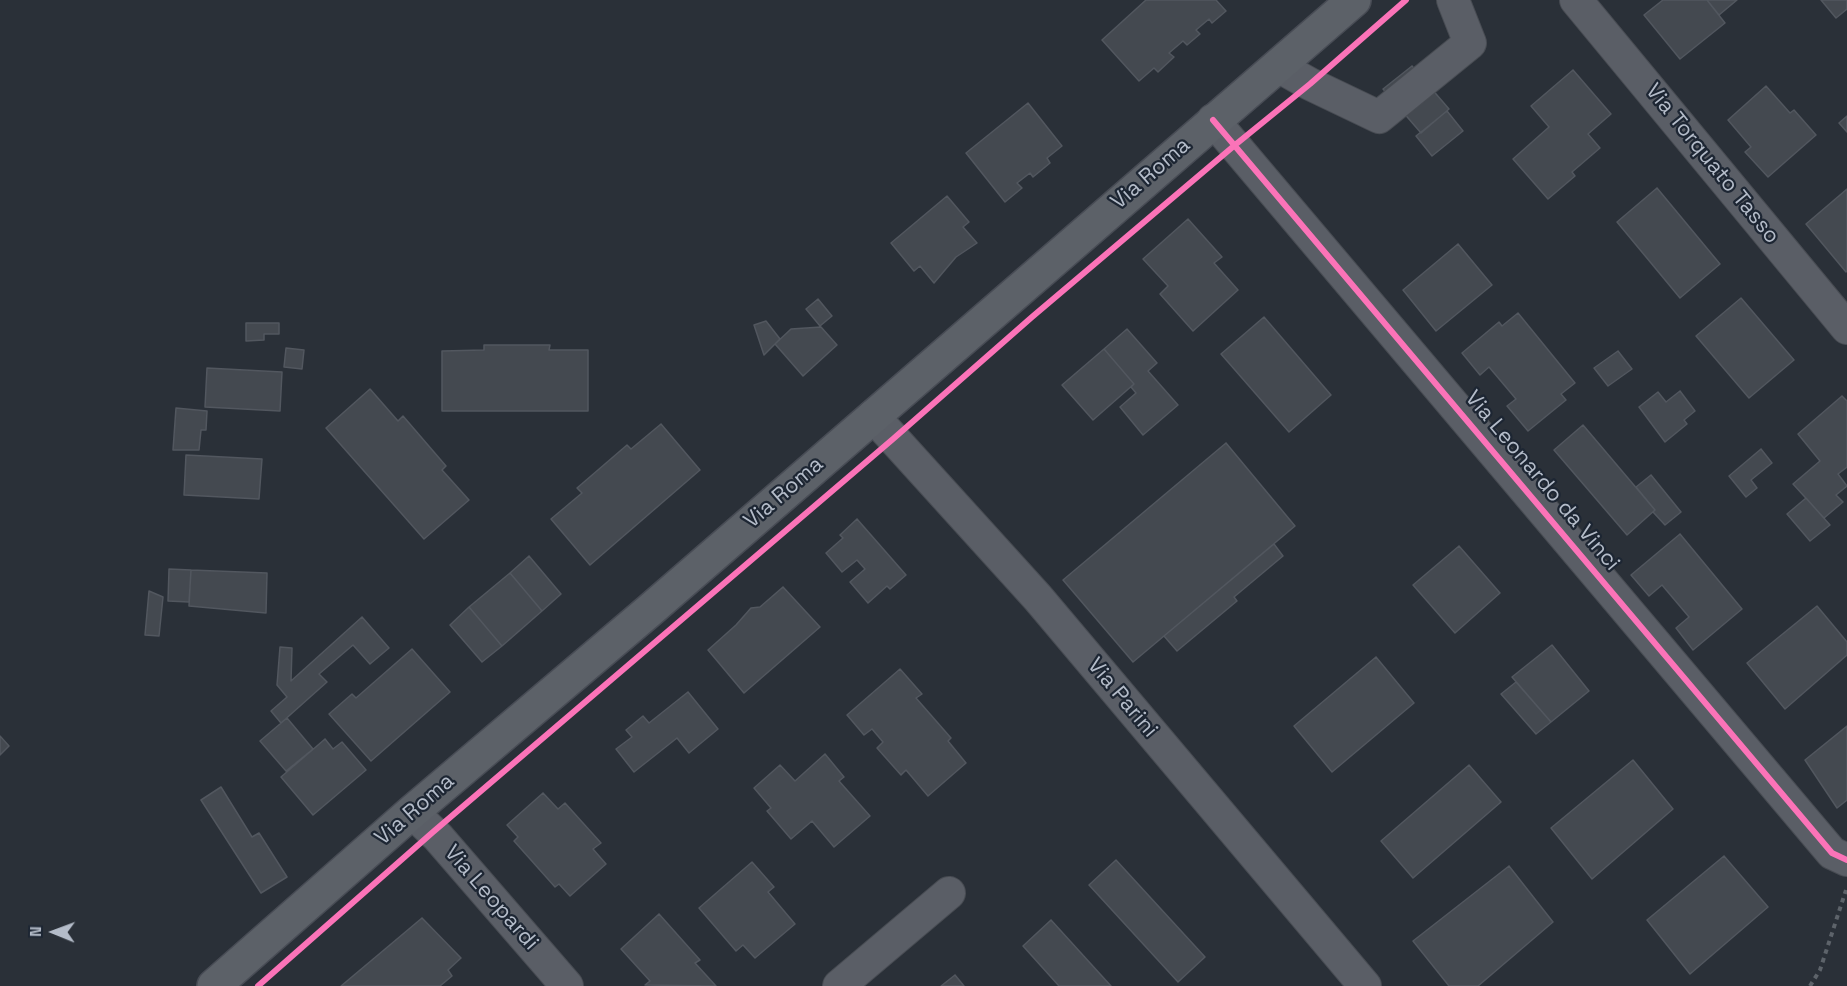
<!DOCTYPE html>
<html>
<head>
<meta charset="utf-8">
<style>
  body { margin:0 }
  #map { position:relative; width:1847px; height:986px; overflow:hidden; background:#2a3038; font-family:"Space Grotesk",sans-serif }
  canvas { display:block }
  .north { position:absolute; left:24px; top:902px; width:60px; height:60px; -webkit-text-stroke:4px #1d2633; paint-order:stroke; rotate:271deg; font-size:16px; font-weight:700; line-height:24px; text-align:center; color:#b4bcc9 }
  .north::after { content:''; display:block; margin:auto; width:21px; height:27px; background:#b4bcc9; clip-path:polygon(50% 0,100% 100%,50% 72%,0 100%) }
</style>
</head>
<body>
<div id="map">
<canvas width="1847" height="986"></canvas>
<div class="north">N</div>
</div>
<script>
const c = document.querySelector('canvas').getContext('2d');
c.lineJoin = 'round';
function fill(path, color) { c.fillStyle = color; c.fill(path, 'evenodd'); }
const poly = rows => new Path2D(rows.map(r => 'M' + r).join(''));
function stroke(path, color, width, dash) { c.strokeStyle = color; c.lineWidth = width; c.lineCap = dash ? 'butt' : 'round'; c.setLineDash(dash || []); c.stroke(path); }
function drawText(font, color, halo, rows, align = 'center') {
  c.font = font + ' "Space Grotesk",sans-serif'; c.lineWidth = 4.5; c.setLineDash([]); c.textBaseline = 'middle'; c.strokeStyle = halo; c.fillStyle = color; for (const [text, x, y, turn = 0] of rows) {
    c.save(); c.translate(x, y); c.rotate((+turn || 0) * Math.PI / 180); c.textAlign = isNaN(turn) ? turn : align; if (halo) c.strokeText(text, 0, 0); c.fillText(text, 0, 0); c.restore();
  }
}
const building = poly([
  [1146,0,1216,0,1226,11,1212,23,1209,19,1196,30,1200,34,1187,45,1183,41,1169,53,1174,57,1158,72,1154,68,1139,81,1102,40,1146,0],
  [1663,0,1707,0,1725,23,1680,59,1644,15,1663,0],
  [1707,0,1737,0,1719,15,1707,0],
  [1821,0,1847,0,1847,9,1836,18,1821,0],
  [1412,66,1449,109,1421,133,1383,89,1412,66],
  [1573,70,1611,114,1588,134,1600,148,1572,172,1575,176,1548,199,1513,159,1549,127,1531,106,1573,70],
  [1766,86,1790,113,1794,110,1816,135,1768,177,1745,152,1751,147,1728,120,1766,86],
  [1028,103,1062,146,1047,158,1050,163,1033,177,1030,173,1017,183,1022,188,1005,202,966,153,1028,103],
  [1447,111,1463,131,1432,156,1416,136,1447,111],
  [1847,116,1847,132,1839,123,1847,116],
  [1657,188,1720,264,1680,298,1617,222,1657,188],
  [1847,189,1847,271,1846,272,1806,224,1847,189],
  [947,196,969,222,963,227,977,243,956,257,934,283,920,266,914,271,891,243,947,196],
  [1188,219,1222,257,1214,263,1238,290,1193,331,1160,294,1168,286,1143,259,1188,219],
  [1458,244,1492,285,1436,331,1403,290,1458,244],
  [1741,298,1794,360,1749,398,1696,336,1741,298],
  [818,299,832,316,820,326,806,309,818,299],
  [1518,313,1575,383,1561,394,1566,400,1528,431,1507,406,1516,399,1489,367,1480,375,1462,353,1499,322,1502,326,1518,313],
  [1264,317,1331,395,1289,432,1221,354,1264,317],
  [766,321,780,339,764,355,754,325,766,321],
  [246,323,279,323,279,334,264,334,264,340,246,341,246,323],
  [821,327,837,345,803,376,775,344,791,329,821,327],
  [1127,329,1157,363,1148,371,1178,405,1143,435,1120,407,1136,393,1131,387,1134,384,1104,349,1127,329],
  [484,345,550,345,549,350,588,350,588,411,442,411,442,351,484,350,484,345],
  [286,348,304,350,302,369,284,367,286,348],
  [1104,349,1134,384,1093,420,1062,385,1104,349],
  [1618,351,1632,369,1608,386,1594,368,1618,351],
  [207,368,282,372,280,411,205,407,207,368],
  [370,389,398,421,403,416,446,466,442,470,469,500,424,539,326,428,370,389],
  [1680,391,1695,411,1684,420,1687,424,1665,442,1639,407,1658,392,1666,402,1680,391],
  [1842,396,1847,401,1847,467,1838,474,1847,486,1836,495,1843,502,1824,518,1793,484,1820,461,1798,434,1842,396],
  [176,408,207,411,206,430,201,430,199,450,173,450,176,408],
  [661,424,700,470,590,565,551,519,582,493,577,488,627,445,631,449,661,424],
  [1583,425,1655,510,1627,535,1554,450,1583,425],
  [1226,443,1295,526,1133,662,1063,580,1226,443],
  [1761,449,1772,463,1751,480,1757,488,1746,497,1729,476,1761,449],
  [186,455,262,459,259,499,184,495,186,455],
  [1651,475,1681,512,1665,525,1653,512,1655,510,1636,487,1651,475],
  [1806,498,1830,525,1810,541,1787,514,1806,498],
  [857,519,906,575,890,589,887,586,868,603,850,582,865,569,857,560,842,572,826,553,843,538,840,535,857,519],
  [1680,534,1742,609,1693,650,1676,628,1689,617,1662,585,1649,596,1631,575,1680,534],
  [1274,544,1283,556,1234,597,1237,601,1177,651,1164,636,1274,544],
  [1459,546,1500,593,1455,633,1413,585,1459,546],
  [529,556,561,594,542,611,510,573,529,556],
  [169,569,191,570,189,602,168,601,169,569],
  [191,570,267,573,266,613,189,606,191,570],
  [510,573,542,611,502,646,469,607,510,573],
  [783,587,820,627,744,693,708,650,736,625,751,608,760,607,783,587],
  [149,591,163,597,159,636,145,635,149,591],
  [1817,606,1847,642,1847,655,1785,709,1747,663,1817,606],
  [469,607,502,646,482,662,450,625,469,607],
  [362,617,389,648,370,664,353,645,319,674,327,682,281,723,271,711,287,697,277,685,280,647,292,648,291,681,362,617],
  [1552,645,1589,691,1551,722,1512,677,1552,645],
  [412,649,450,692,371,761,329,714,352,694,356,698,412,649],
  [1376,657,1414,703,1332,772,1294,726,1376,657],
  [900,669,922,694,916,698,951,738,948,741,966,763,928,796,906,770,901,775,877,748,883,742,872,729,864,735,847,715,900,669],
  [1516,682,1551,722,1536,734,1501,694,1516,682],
  [688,692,718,729,689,753,677,738,634,772,616,749,632,737,626,730,643,716,649,723,688,692],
  [287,718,313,749,286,771,260,741,287,718],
  [1847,726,1847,800,1837,808,1805,760,1847,726],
  [0,736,9,746,0,755,0,736],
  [325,739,333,749,342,742,366,770,313,815,281,777,325,739],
  [825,754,844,777,839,781,870,816,834,847,812,821,791,839,767,811,771,808,754,788,780,765,795,781,825,754],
  [1633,760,1673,809,1592,879,1551,828,1633,760],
  [1469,765,1501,802,1413,878,1381,841,1469,765],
  [221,787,252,837,259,833,287,877,261,893,201,800,221,787],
  [543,793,558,809,565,803,601,843,593,849,606,864,570,896,559,884,555,887,514,841,518,837,507,825,543,793],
  [1724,856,1768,907,1690,974,1647,920,1724,856],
  [1116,860,1205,957,1178,982,1089,885,1116,860],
  [752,862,774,887,768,892,795,924,755,958,743,945,736,951,699,908,752,862],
  [1509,866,1553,922,1478,986,1449,986,1413,941,1509,866],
  [659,914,700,960,695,963,716,986,645,985,650,981,621,949,659,914],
  [422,918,461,958,448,970,452,976,440,986,341,986,422,918],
  [1051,920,1111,986,1059,986,1023,946,1051,920],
  [955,975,964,986,941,986,955,975]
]);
fill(building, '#444950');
stroke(building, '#52575f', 1.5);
const minor = poly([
  [1576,0,1847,328],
  [1278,66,1310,84,1379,117,1470,43,1453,0],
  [1213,120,1832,853,1847,860],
  [873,416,1038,598,1365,986],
  [412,812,438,837,567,986],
  [839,986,949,893]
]);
const major = poly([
  [214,986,412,812,649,611,1354,0]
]);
stroke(minor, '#484c53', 34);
stroke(major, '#484c55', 36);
stroke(poly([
  [1810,986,1820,970,1846,890]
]), '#5d636a', 4, [4.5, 4.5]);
stroke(minor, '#5a5e66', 32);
stroke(major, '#5c6168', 33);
stroke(poly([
  [1213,120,1832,853,1847,860],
  [258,986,433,832,893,439,1032,317,1235,145,1310,84,1406,0]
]), '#fb73b8', 6);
drawText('22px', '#b4bcc9', '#1d2633', [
  ["Via Torquato Tasso",1712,164,51],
  ["Via Roma",1151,174,-41],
  ["Via Leonardo da Vinci",1542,481,50],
  ["Via Roma",784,493,-41],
  ["Via Parini",1122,698,50],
  ["Via Roma",415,810,-41],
  ["Via Leopardi",491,898,49]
]);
</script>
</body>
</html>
